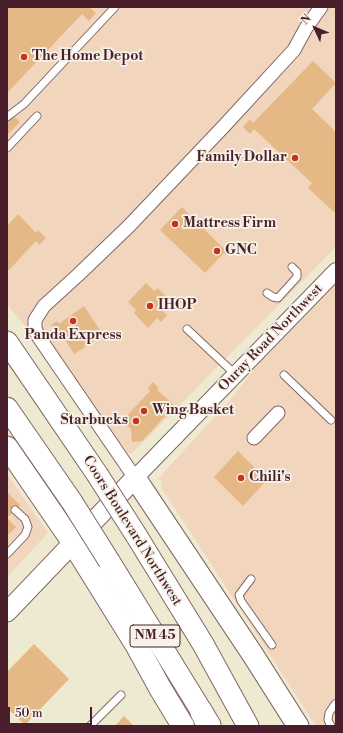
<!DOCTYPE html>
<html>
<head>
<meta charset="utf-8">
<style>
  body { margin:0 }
  #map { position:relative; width:343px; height:733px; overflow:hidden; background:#eee9d1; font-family:"Libre Bodoni",serif }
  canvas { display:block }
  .frame { position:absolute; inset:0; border:8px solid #4a1f2b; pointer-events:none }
  .north { position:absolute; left:295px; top:8px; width:40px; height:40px; -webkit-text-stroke:3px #f7f3e8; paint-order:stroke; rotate:314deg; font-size:11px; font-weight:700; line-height:16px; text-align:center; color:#4a1f2b }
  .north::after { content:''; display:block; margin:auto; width:14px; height:18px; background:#4a1f2b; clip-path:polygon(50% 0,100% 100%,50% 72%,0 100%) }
  .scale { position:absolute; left:8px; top:707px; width:84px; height:18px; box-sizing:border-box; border:2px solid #4a1f2b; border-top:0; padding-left:5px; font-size:12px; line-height:14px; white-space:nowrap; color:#4a1f2b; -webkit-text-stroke:3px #f7f3e8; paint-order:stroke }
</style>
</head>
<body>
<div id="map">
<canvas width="343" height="733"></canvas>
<div class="frame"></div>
<div class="north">N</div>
<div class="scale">50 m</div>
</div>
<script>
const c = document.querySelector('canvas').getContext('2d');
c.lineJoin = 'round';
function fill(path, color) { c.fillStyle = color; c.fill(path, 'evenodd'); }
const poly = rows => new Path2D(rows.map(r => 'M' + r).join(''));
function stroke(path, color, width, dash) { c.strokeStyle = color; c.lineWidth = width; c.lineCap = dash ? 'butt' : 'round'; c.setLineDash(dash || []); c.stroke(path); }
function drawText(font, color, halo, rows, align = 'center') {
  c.font = font + ' "Libre Bodoni",serif'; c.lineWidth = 3.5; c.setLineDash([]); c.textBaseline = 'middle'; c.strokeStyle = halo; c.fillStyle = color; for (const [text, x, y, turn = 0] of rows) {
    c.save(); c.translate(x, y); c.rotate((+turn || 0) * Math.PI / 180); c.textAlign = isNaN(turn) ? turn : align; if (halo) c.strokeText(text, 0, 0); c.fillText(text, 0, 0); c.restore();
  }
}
fill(poly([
  [7,7,336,7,336,247,130,455,7,304],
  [336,284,336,726,316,726,178,513,161,487,162,481,158,479,231,399,259,363],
  [7,474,48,533,7,577]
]), '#f1d5bd');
fill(poly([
  [7,7,89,7,96,13,89,21,82,14,7,93],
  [313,61,336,83,312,109,336,132,336,214,308,188,312,183,254,129,250,134,243,127,250,119,253,123],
  [7,110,20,122,7,135],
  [182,207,223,248,225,246,230,250,226,255,224,253,205,273,160,230],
  [18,214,36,233,38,230,46,238,39,245,36,241,7,272,7,226],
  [146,283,154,291,158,288,171,302,163,311,167,315,161,322,157,318,148,328,134,313,136,310,128,302],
  [84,306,103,335,74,354,58,328,54,331,51,325,57,321,59,324],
  [153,382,159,388,157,390,175,406,142,441,132,442,131,429,122,421,150,391,148,388],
  [238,451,267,480,243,506,214,477],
  [7,492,20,505,7,518,16,527,7,536],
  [34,644,69,679,25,725,7,708,7,672],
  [124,716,134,726,115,726]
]), '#e5b986');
const service = poly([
  [7,117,24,104,115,7],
  [7,148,37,116],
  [267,293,273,297,278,298,297,277,297,272,292,267],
  [187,329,236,375],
  [284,375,331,420],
  [7,554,25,535,28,527,25,519,15,510],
  [251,579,239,595,241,601,272,645],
  [90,726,121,695],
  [331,726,328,720,329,713,335,704]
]);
const minor = poly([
  [254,438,278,413],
  [135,478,38,336,35,328,35,320,44,306,78,275,129,226,224,126,294,50,306,28,321,7]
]);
const tertiary = poly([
  [135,478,336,271]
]);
const secondary = poly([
  [7,612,135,478]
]);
const primary = poly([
  [7,342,97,474],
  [7,408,72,502],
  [7,447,73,543],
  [135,478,253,655,298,726],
  [136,535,203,644,248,726],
  [109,561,210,725]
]);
const motorway = poly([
  [73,543,137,646,160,688,183,726],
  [201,711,208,726]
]);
stroke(service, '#836665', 9);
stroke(minor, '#836665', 15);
stroke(tertiary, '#836665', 18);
stroke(secondary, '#836665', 21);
stroke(primary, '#836665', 23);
stroke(motorway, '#836665', 24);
stroke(service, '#fff', 7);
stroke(minor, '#fff', 13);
stroke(tertiary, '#fff', 16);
stroke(secondary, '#fff', 19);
stroke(primary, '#fff', 21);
stroke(motorway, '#fff', 22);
const primaryBridge = poly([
  [97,474,136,535],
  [72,502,109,561]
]);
stroke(primaryBridge, '#836665', 23, []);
stroke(primaryBridge, '#fff', 21);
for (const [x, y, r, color] of [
  [24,57,4,"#c8321e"],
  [295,158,4,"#c8321e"],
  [175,224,4,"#c8321e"],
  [217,251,4,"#c8321e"],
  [150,306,4,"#c8321e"],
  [73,321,4,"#c8321e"],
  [144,411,4,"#c8321e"],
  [136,421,4,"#c8321e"],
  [241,478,4,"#c8321e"]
]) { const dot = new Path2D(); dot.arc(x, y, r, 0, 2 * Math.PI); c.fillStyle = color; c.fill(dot); stroke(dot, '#f7f3e8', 1.5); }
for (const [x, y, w] of [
  [155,636,50]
]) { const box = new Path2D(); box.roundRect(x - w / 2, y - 11, w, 22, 3); c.fillStyle = '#f7f3e8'; c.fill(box); stroke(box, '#4a1f2b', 1); }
drawText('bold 13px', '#4a1f2b', null, [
  ["NM 45",155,636]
]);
drawText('bold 14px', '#4a1f2b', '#f7f3e8', [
  ["The Home Depot",32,57],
  ["Family Dollar",287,158,"right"],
  ["Mattress Firm",183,224],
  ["GNC",225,251],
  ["IHOP",158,306],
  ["Panda Express",73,336,"center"],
  ["Wing Basket",152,411],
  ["Starbucks",128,421,"right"],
  ["Chili's",249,478]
], 'left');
drawText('14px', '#4a1f2b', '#f7f3e8', [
  ["Ouray Road Northwest",271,338,-46],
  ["Coors Boulevard Northwest",132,531,58]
]);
</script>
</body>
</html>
